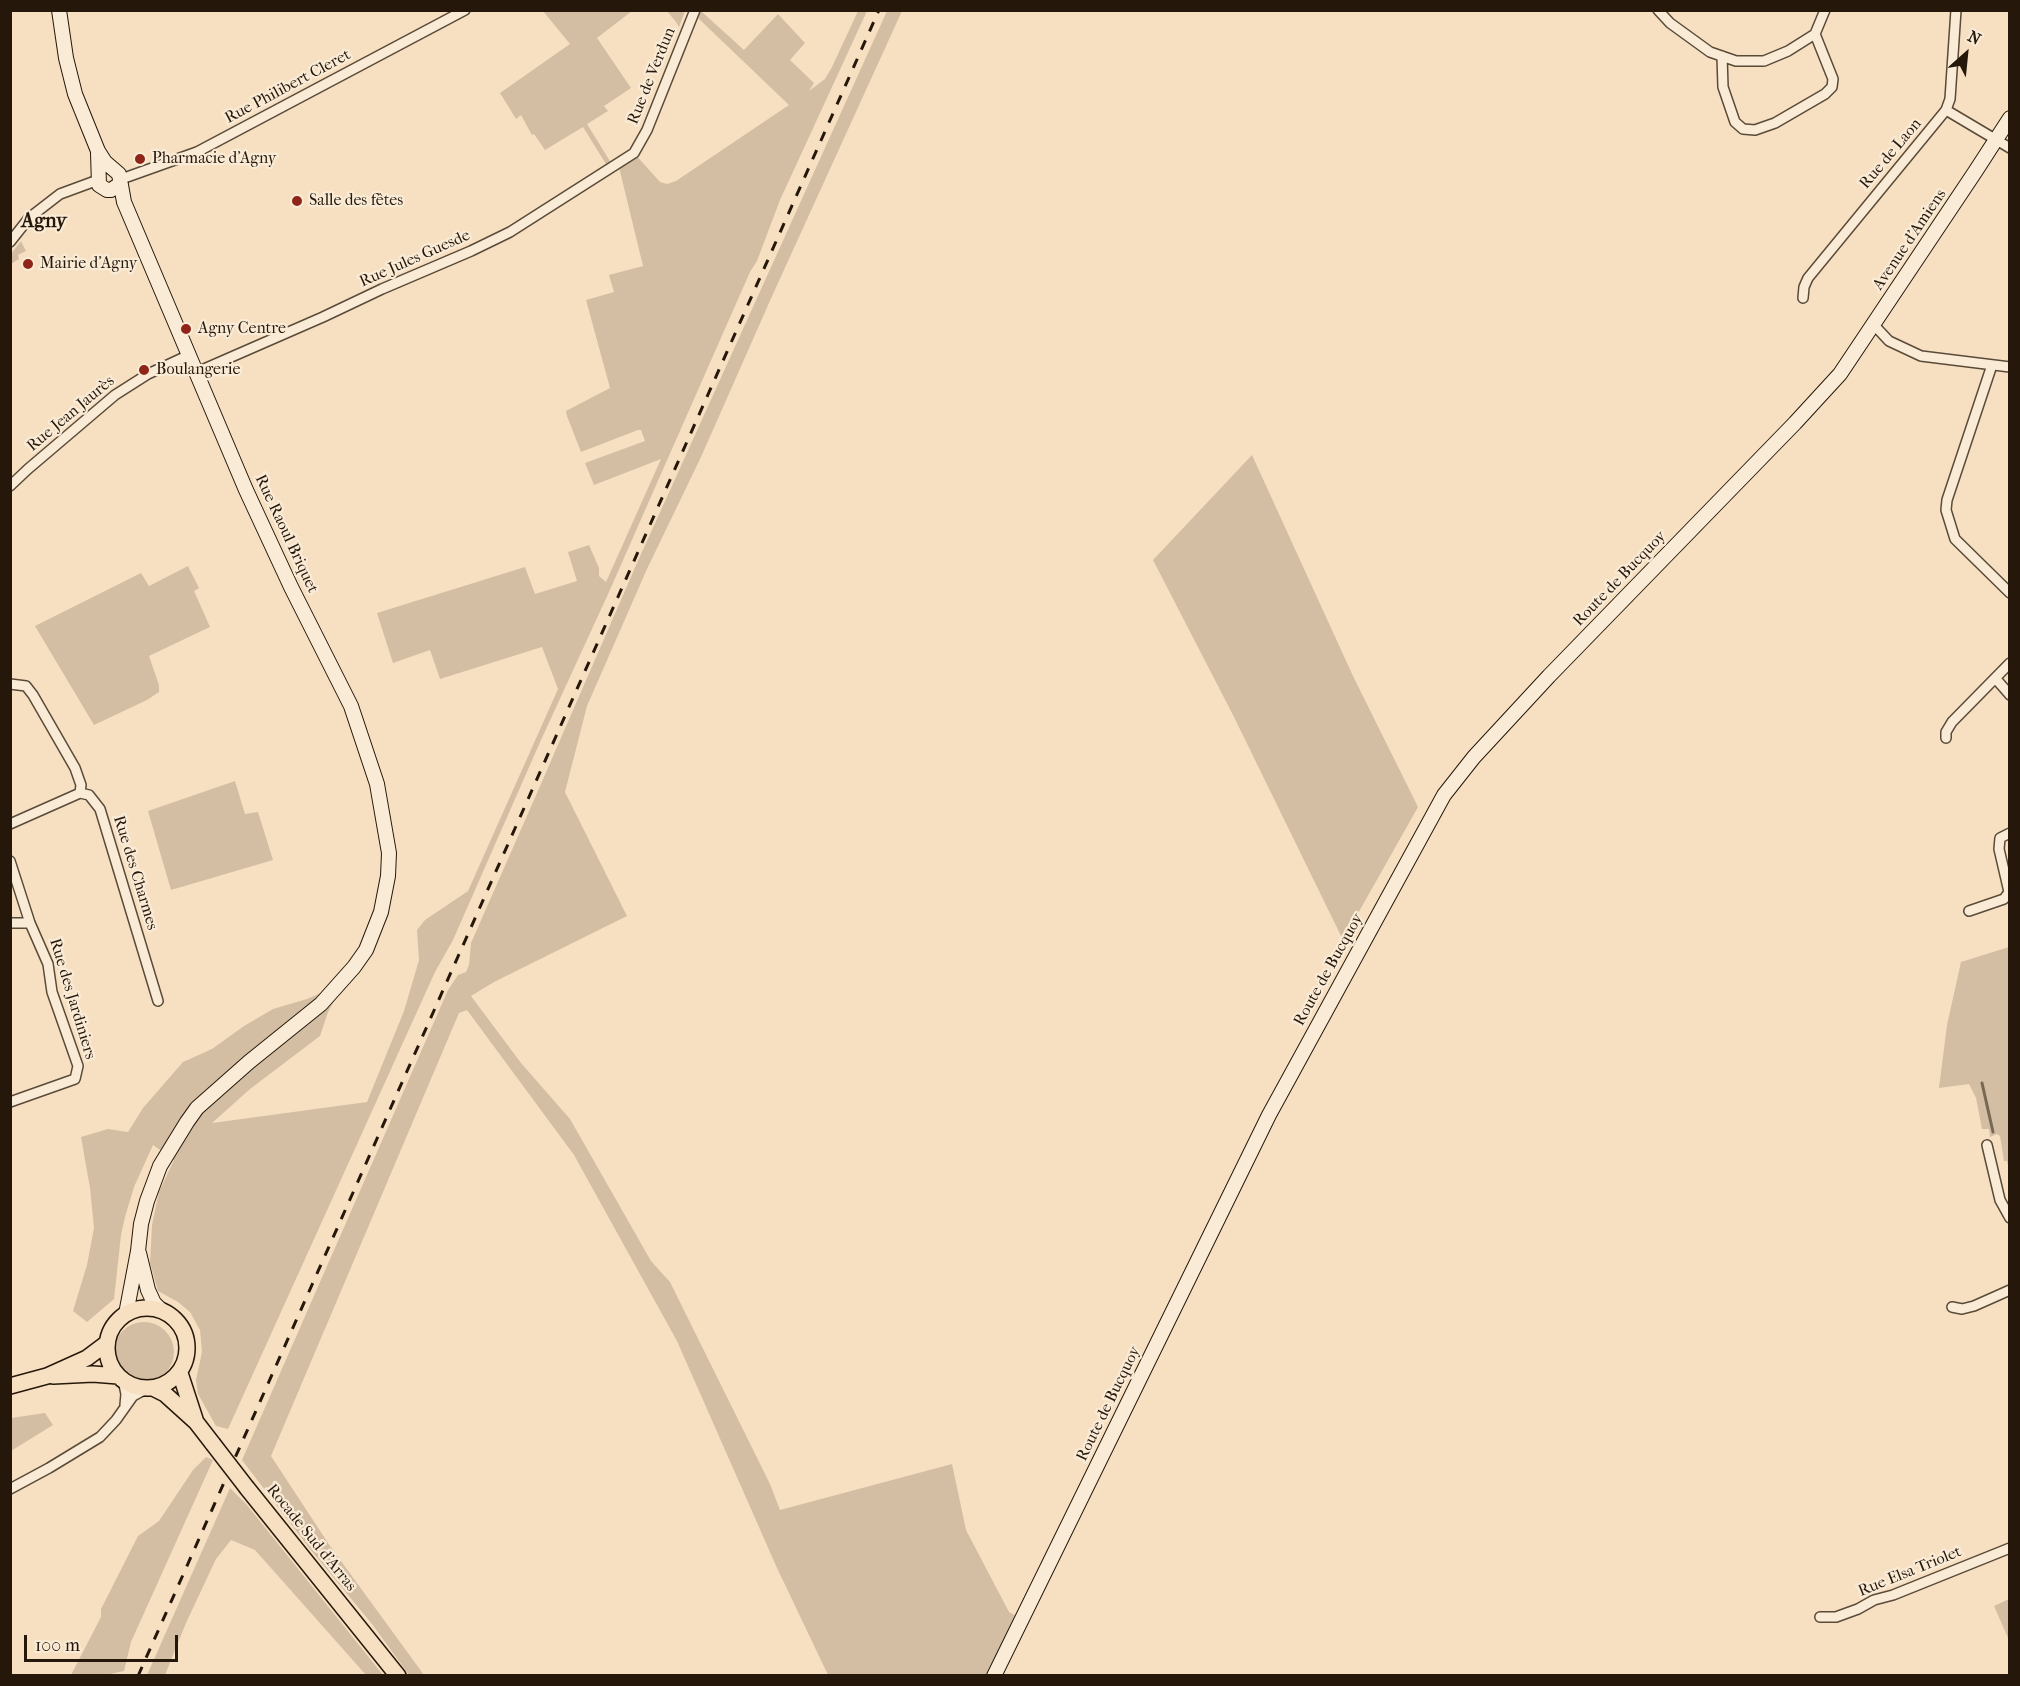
<!DOCTYPE html>
<html>
<head>
<meta charset="utf-8">
<style>
  body { margin:0 }
  #map { position:relative; width:2020px; height:1686px; overflow:hidden; background:#f7e0c2; font-family:"IM FELL French Canon",serif }
  canvas { display:block }
  .frame { position:absolute; inset:0; border:12px solid #25180a; pointer-events:none }
  .north { position:absolute; left:1936px; top:24px; width:60px; height:60px; -webkit-text-stroke:4px #faebd7; paint-order:stroke; rotate:27deg; font-size:16px; font-weight:700; line-height:24px; text-align:center; color:#25180a }
  .north::after { content:''; display:block; margin:auto; width:21px; height:27px; background:#25180a; clip-path:polygon(50% 0,100% 100%,50% 72%,0 100%) }
  .scale { position:absolute; left:24px; top:1635px; width:154px; height:27px; box-sizing:border-box; border:3px solid #25180a; border-top:0; padding-left:8px; font-size:18px; line-height:21px; white-space:nowrap; color:#25180a; -webkit-text-stroke:4px #faebd7; paint-order:stroke }
</style>
</head>
<body>
<div id="map">
<canvas width="2020" height="1686"></canvas>
<div class="frame"></div>
<div class="north">N</div>
<div class="scale">100 m</div>
</div>
<script>
const c = document.querySelector('canvas').getContext('2d');
c.lineJoin = 'round';
function fill(path, color) { c.fillStyle = color; c.fill(path, 'evenodd'); }
const poly = rows => new Path2D(rows.map(r => 'M' + r).join(''));
function stroke(path, color, width, dash) { c.strokeStyle = color; c.lineWidth = width; c.lineCap = dash ? 'butt' : 'round'; c.setLineDash(dash || []); c.stroke(path); }
function drawText(font, color, halo, rows, align = 'center') {
  c.font = font + ' "IM FELL French Canon",serif'; c.lineWidth = 4.5; c.setLineDash([]); c.textBaseline = 'middle'; c.strokeStyle = halo; c.fillStyle = color; for (const [text, x, y, turn = 0] of rows) {
    c.save(); c.translate(x, y); c.rotate((+turn || 0) * Math.PI / 180); c.textAlign = isNaN(turn) ? turn : align; if (halo) c.strokeText(text, 0, 0); c.fillText(text, 0, 0); c.restore();
  }
}
fill(poly([
  [543,11,632,11,597,38,631,88,604,106,608,111,587,124,613,166,609,169,583,127,545,150,534,134,532,135,521,115,516,119,500,93,570,44],
  [667,11,685,11,679,27,676,22],
  [701,11,744,50,778,14,805,43,790,60,814,83,809,91,825,79,832,67,858,11,867,11,780,200,757,261,750,272,609,592,541,740,453,940,435,972,228,1429,216,1426,198,1394,196,1380,202,1352,200,1330,190,1312,178,1302,158,1291,150,1263,152,1225,159,1192,174,1160,153,1145,134,1187,125,1217,121,1235,114,1299,87,1322,73,1311,87,1265,94,1228,90,1188,81,1137,108,1129,128,1132,143,1108,183,1062,212,1049,244,1026,273,1009,307,999,344,983,328,1012,320,1036,250,1089,212,1123,367,1102,404,1011,419,960,417,930,425,920,468,891,558,689,542,647,440,679,430,650,393,663,377,613,525,567,535,594,577,581,568,552,589,545,599,568,599,576,606,582,661,459,594,485,585,463,645,441,641,430,638,430,581,452,567,416,566,411,610,388,586,300,614,292,609,275,643,266,618,163,634,153,660,182,667,184,676,181,789,105,698,18],
  [887,11,902,11,773,294,701,457,647,569,587,706,565,792,627,916,494,982,471,996,521,1063,570,1119,651,1261,670,1282,770,1484,780,1510,952,1464,966,1530,1009,1612,1022,1619,994,1675,828,1675,777,1568,677,1341,574,1155,467,1010,459,1013,271,1456,330,1546,424,1675,409,1675,372,1624,310,1549,242,1460,448,990,458,975,466,972,469,965,471,943,537,793,637,563],
  [21,241,26,251,18,255,19,259,11,264,11,254],
  [1252,455,1353,676,1418,807,1343,940,1234,717,1153,560],
  [188,566,199,588,194,591,210,627,149,656,159,685,159,692,147,700,94,725,35,626,141,573,149,586],
  [235,781,245,814,258,812,273,860,171,890,148,811],
  [2009,947,2010,947,2009,1170,2007,1161,2004,1161,2000,1136,1997,1134,1990,1137,1989,1129,1982,1129,1976,1098,1969,1084,1939,1088,1947,1025,1961,962],
  '114 1352a30 30 0 1 1 60 0a30 30 0 1 1-60 0Z',
  [45,1413,53,1425,11,1451,11,1418],
  [206,1457,213,1460,131,1642,124,1671,106,1675,71,1675,101,1617,101,1609,138,1536,159,1521,193,1470],
  [230,1488,247,1505,383,1675,366,1675,255,1550,231,1540,216,1559,186,1623,165,1675,147,1675],
  [2009,1599,2009,1638,2008,1638,1994,1606]
]), '#d3bea3');
stroke(poly([
  [1982,1083,1993,1132]
]), '#786753', 3);
const street = poly([
  [1658,10,1670,23,1710,52,1736,61,1764,61,1788,51,1815,34],
  [1815,34,1825,10],
  [1722,56,1723,87,1735,122,1743,129,1755,130,1775,123,1825,94,1832,87,1833,79,1815,34],
  [1946,110,2010,148],
  [120,177,127,177,197,152,465,10],
  [10,242,29,218,60,194,98,180],
  [1803,298,1804,287,1808,278,1946,110,1950,99,1956,10],
  [1874,325,1889,341,1921,356,2010,367],
  [1992,365,1947,500,1946,510,1955,539,2010,593],
  [197,372,323,317,382,289,471,251,510,232,634,153,647,130,695,10],
  [10,486,28,469,115,395,148,374,189,355],
  [1996,679,2010,695],
  [10,684,26,686,33,695,75,768,81,785,80,793],
  [1946,738,1946,732,1952,722,2010,663],
  [80,793,89,795,100,809,158,1001],
  [10,824,80,793],
  [10,861,30,923,48,964,52,992,78,1066,75,1079,10,1102],
  [1969,911,2004,899,2009,892,1999,849,2000,838,2010,833],
  [10,923,30,923],
  [1987,1145,2000,1200,2010,1218],
  [1952,1307,1962,1309,1974,1306,2010,1290],
  [123,1380,126,1394,125,1405],
  [10,1489,49,1468,100,1437,116,1420,133,1396,146,1389],
  [1820,1617,1836,1617,1858,1609,1874,1600,1893,1595,2010,1548]
]);
const secondary = poly([
  [59,10,66,58,75,94,98,151,105,162,119,174,124,202,246,490,291,587,351,706,377,784,389,853,388,876,381,912,366,950,354,967,321,1004,249,1062,197,1108,187,1122,160,1166,147,1201,141,1224,138,1251,126,1314],
  [98,153,99,185,107,190,111,190,120,184],
  [139,1253,148,1290,154,1303,160,1309],
  [994,1676,1269,1115,1444,795,1474,757,1549,676,1795,423,1840,374,1975,172,2010,118]
]);
const primary = poly([
  '107 1348a40 40 0 1 1 80 0a40 40 0 1 1-80 0Z',
  [180,1373,195,1419],
  [53,1376,93,1374,118,1376],
  [10,1386,47,1376,87,1358,107,1343],
  [153,1388,165,1394,196,1422,213,1444],
  [247,1488,398,1676]
]);
stroke(street, '#5a4a38', 12);
stroke(secondary, '#25180a', 16);
stroke(primary, '#25180a', 18);
stroke(street, '#faebd7', 9);
stroke(secondary, '#faebd7', 14);
stroke(primary, '#f7e0c2', 15);
stroke(poly([
  [138,1676,879,10]
]), '#25180a', 3, [10, 10]);
const primaryBridge = poly([
  [213,1444,247,1488]
]);
stroke(primaryBridge, '#25180a', 18, []);
stroke(primaryBridge, '#f7e0c2', 15);
for (const [x, y, r, color] of [
  [140,159,6,"#8f2418"],
  [297,201,6,"#8f2418"],
  [28,264,6,"#8f2418"],
  [186,329,6,"#8f2418"],
  [144,370,6,"#8f2418"]
]) { const dot = new Path2D(); dot.arc(x, y, r, 0, 2 * Math.PI); c.fillStyle = color; c.fill(dot); stroke(dot, '#faebd7', 2); }
drawText('16px', '#25180a', '#faebd7', [
  ["Rue de Verdun",652,76,-68],
  ["Rue Philibert Cleret",288,87,-28],
  ["Rue de Laon",1891,154,-50],
  ["Avenue d'Amiens",1910,240,-56],
  ["Rue Jules Guesde",415,259,-24],
  ["Rue Jean Jaurès",71,414,-40],
  ["Rue Raoul Briquet",286,534,65],
  ["Route de Bucquoy",1620,579,-46],
  ["Rue des Charmes",135,873,73],
  ["Route de Bucquoy",1329,970,-61],
  ["Rue des Jardiniers",72,999,73],
  ["Route de Bucquoy",1109,1404,-64],
  ["Rocade Sud d'Arras",311,1538,51],
  ["Rue Elsa Triolet",1910,1572,-22]
]);
drawText('16px', '#25180a', '#faebd7', [
  ["Pharmacie d'Agny",152,159],
  ["Salle des fêtes",309,201],
  ["Mairie d'Agny",40,264],
  ["Agny Centre",198,329],
  ["Boulangerie",156,370]
], 'left');
drawText('bold 20px', '#25180a', '#faebd7', [
  ["Agny",44,222]
]);
</script>
</body>
</html>
